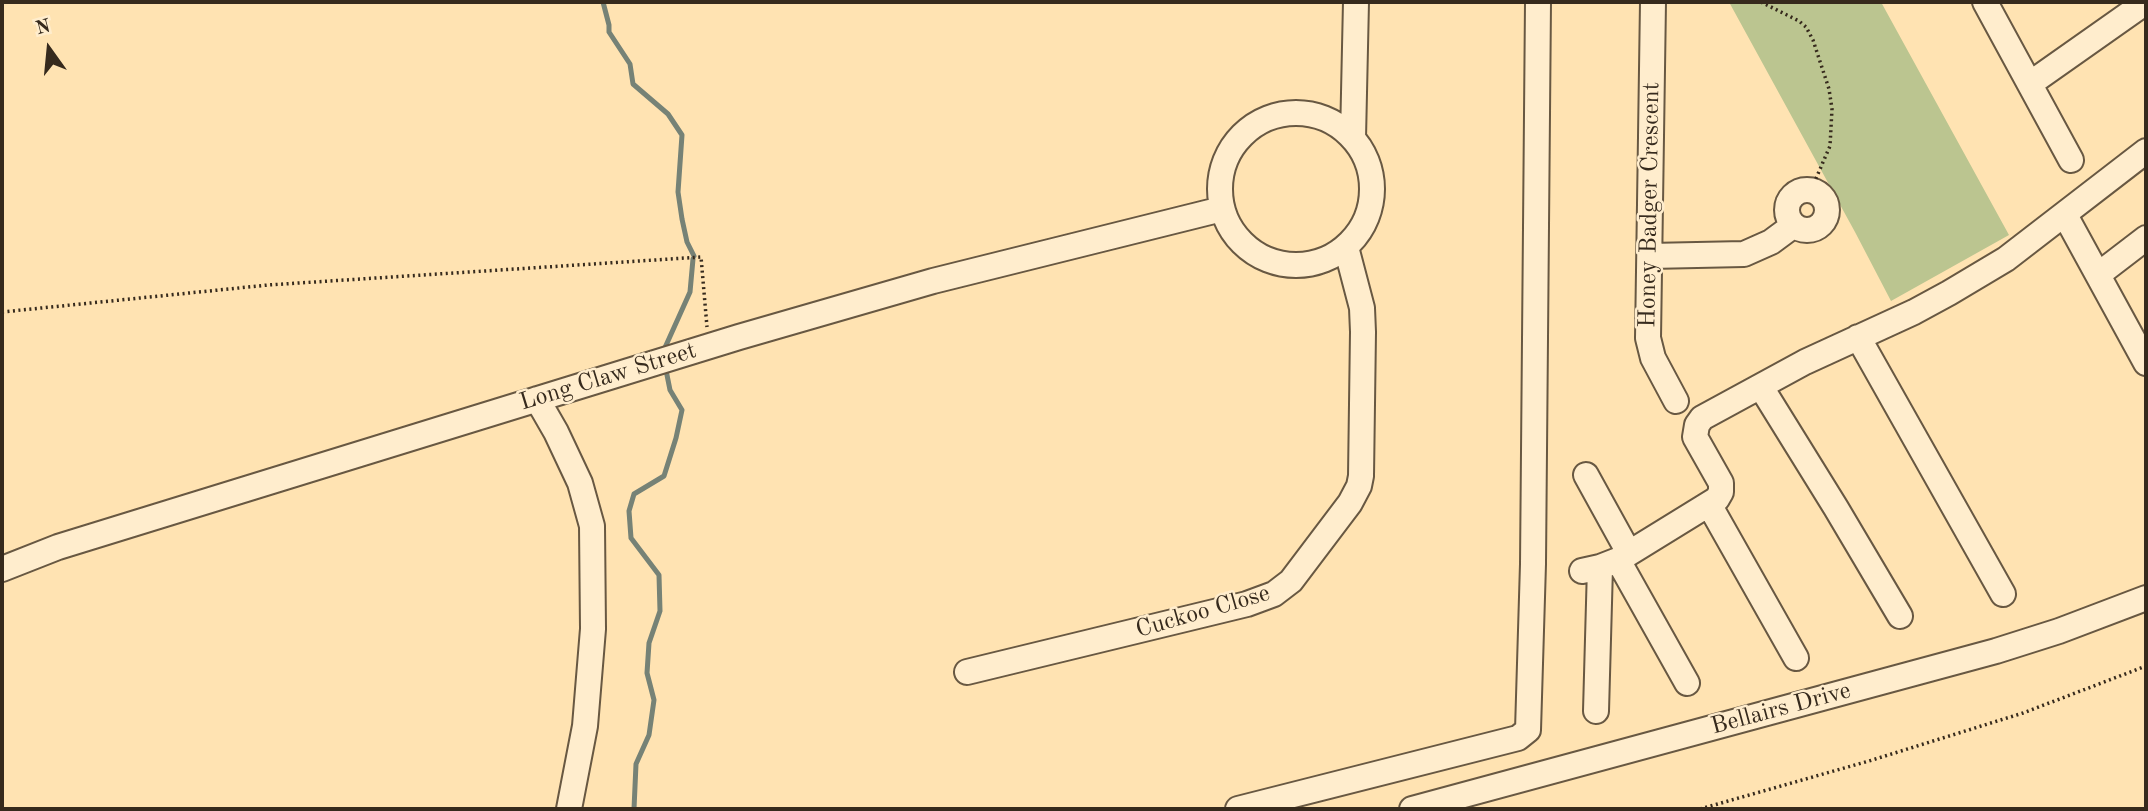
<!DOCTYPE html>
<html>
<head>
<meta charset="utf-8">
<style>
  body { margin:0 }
  #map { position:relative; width:2148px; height:811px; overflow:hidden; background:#ffe3b2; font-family:"Old Standard TT",serif }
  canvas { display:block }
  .frame { position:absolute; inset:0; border:4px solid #362a1d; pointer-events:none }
  .north { position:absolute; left:14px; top:14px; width:70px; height:70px; -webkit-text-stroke:5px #ffedcd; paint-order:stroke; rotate:345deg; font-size:19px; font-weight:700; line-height:28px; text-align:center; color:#362a1d }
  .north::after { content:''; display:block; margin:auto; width:24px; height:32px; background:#362a1d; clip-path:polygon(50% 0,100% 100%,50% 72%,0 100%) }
</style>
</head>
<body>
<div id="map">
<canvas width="2148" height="811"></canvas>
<div class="frame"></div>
<div class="north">N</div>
</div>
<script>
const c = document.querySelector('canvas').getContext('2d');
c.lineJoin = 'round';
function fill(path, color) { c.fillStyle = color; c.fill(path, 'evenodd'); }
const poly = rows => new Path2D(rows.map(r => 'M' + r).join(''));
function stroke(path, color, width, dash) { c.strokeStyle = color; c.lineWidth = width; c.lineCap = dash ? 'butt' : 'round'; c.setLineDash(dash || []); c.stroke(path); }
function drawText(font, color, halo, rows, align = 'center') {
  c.font = font + ' "Old Standard TT",serif'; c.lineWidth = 5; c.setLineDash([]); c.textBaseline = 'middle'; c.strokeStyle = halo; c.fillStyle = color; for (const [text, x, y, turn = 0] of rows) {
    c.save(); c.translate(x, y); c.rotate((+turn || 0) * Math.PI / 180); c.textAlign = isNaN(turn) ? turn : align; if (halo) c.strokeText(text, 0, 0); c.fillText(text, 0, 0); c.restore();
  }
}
fill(poly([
  [1729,2,1881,2,2009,235,1891,301,1855,232]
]), '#bbc590');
stroke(poly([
  [603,2,609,25,609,32,630,64,633,84,668,114,682,135,678,192,682,219,687,242,694,256],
  [663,352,690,292,693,259],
  [634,809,636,764,649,735,654,700,647,673,649,643,660,611,659,575,631,538,629,511,634,494,664,476,676,438,682,410,670,390,665,365]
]), '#768276', 5);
const minor = poly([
  [1653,2,1648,338,1653,358,1676,401],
  [1985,2,2071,160],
  [2031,83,2146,2],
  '1220 189a76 76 0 1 1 152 0a76 76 0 1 1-152 0Z',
  [1353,138,1356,2],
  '1787 210a20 20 0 1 1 40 0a20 20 0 1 1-40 0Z',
  [2065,215,2146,363],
  [1650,256,1744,254,1771,242,1794,225],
  [2099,274,2146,238],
  [1858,337,2003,594],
  [1761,387,1836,508,1900,616],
  [537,399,556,432,580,483,592,526,593,629,585,726,569,809],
  [1586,475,1629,553],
  [1710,506,1796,658],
  [1618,560,1687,683],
  [2,569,58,547,739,337,933,281,1222,209],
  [1582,571,1600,567,1618,560,1717,499,1721,492,1721,483,1695,437,1697,425,1702,418,1805,362,1914,312,1949,293,2006,259,2146,151],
  [967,672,1247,604,1274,594,1291,581,1350,503,1359,486,1361,476,1363,332,1362,308,1346,247],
  [1596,711,1600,567],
  [1238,809,1518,738,1528,730,1533,564,1538,2],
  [1412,809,1996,651,2059,631,2146,598]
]);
stroke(minor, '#685842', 28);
stroke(poly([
  [1761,2,1799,21,1806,27,1813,40,1829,89,1832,109,1830,146,1811,190],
  [2,312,268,285,701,257,707,327],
  [1700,809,1869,761,2023,713,2146,666]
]), '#362a1d', 3.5, [2, 3.5]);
stroke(minor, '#ffedcd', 24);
drawText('24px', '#362a1d', '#ffedcd', [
  ["Honey Badger Crescent",1650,205,-89],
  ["Long Claw Street",608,377,-17],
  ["Cuckoo Close",1203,612,-16],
  ["Bellairs Drive",1781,709,-15]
]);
</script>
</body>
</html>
